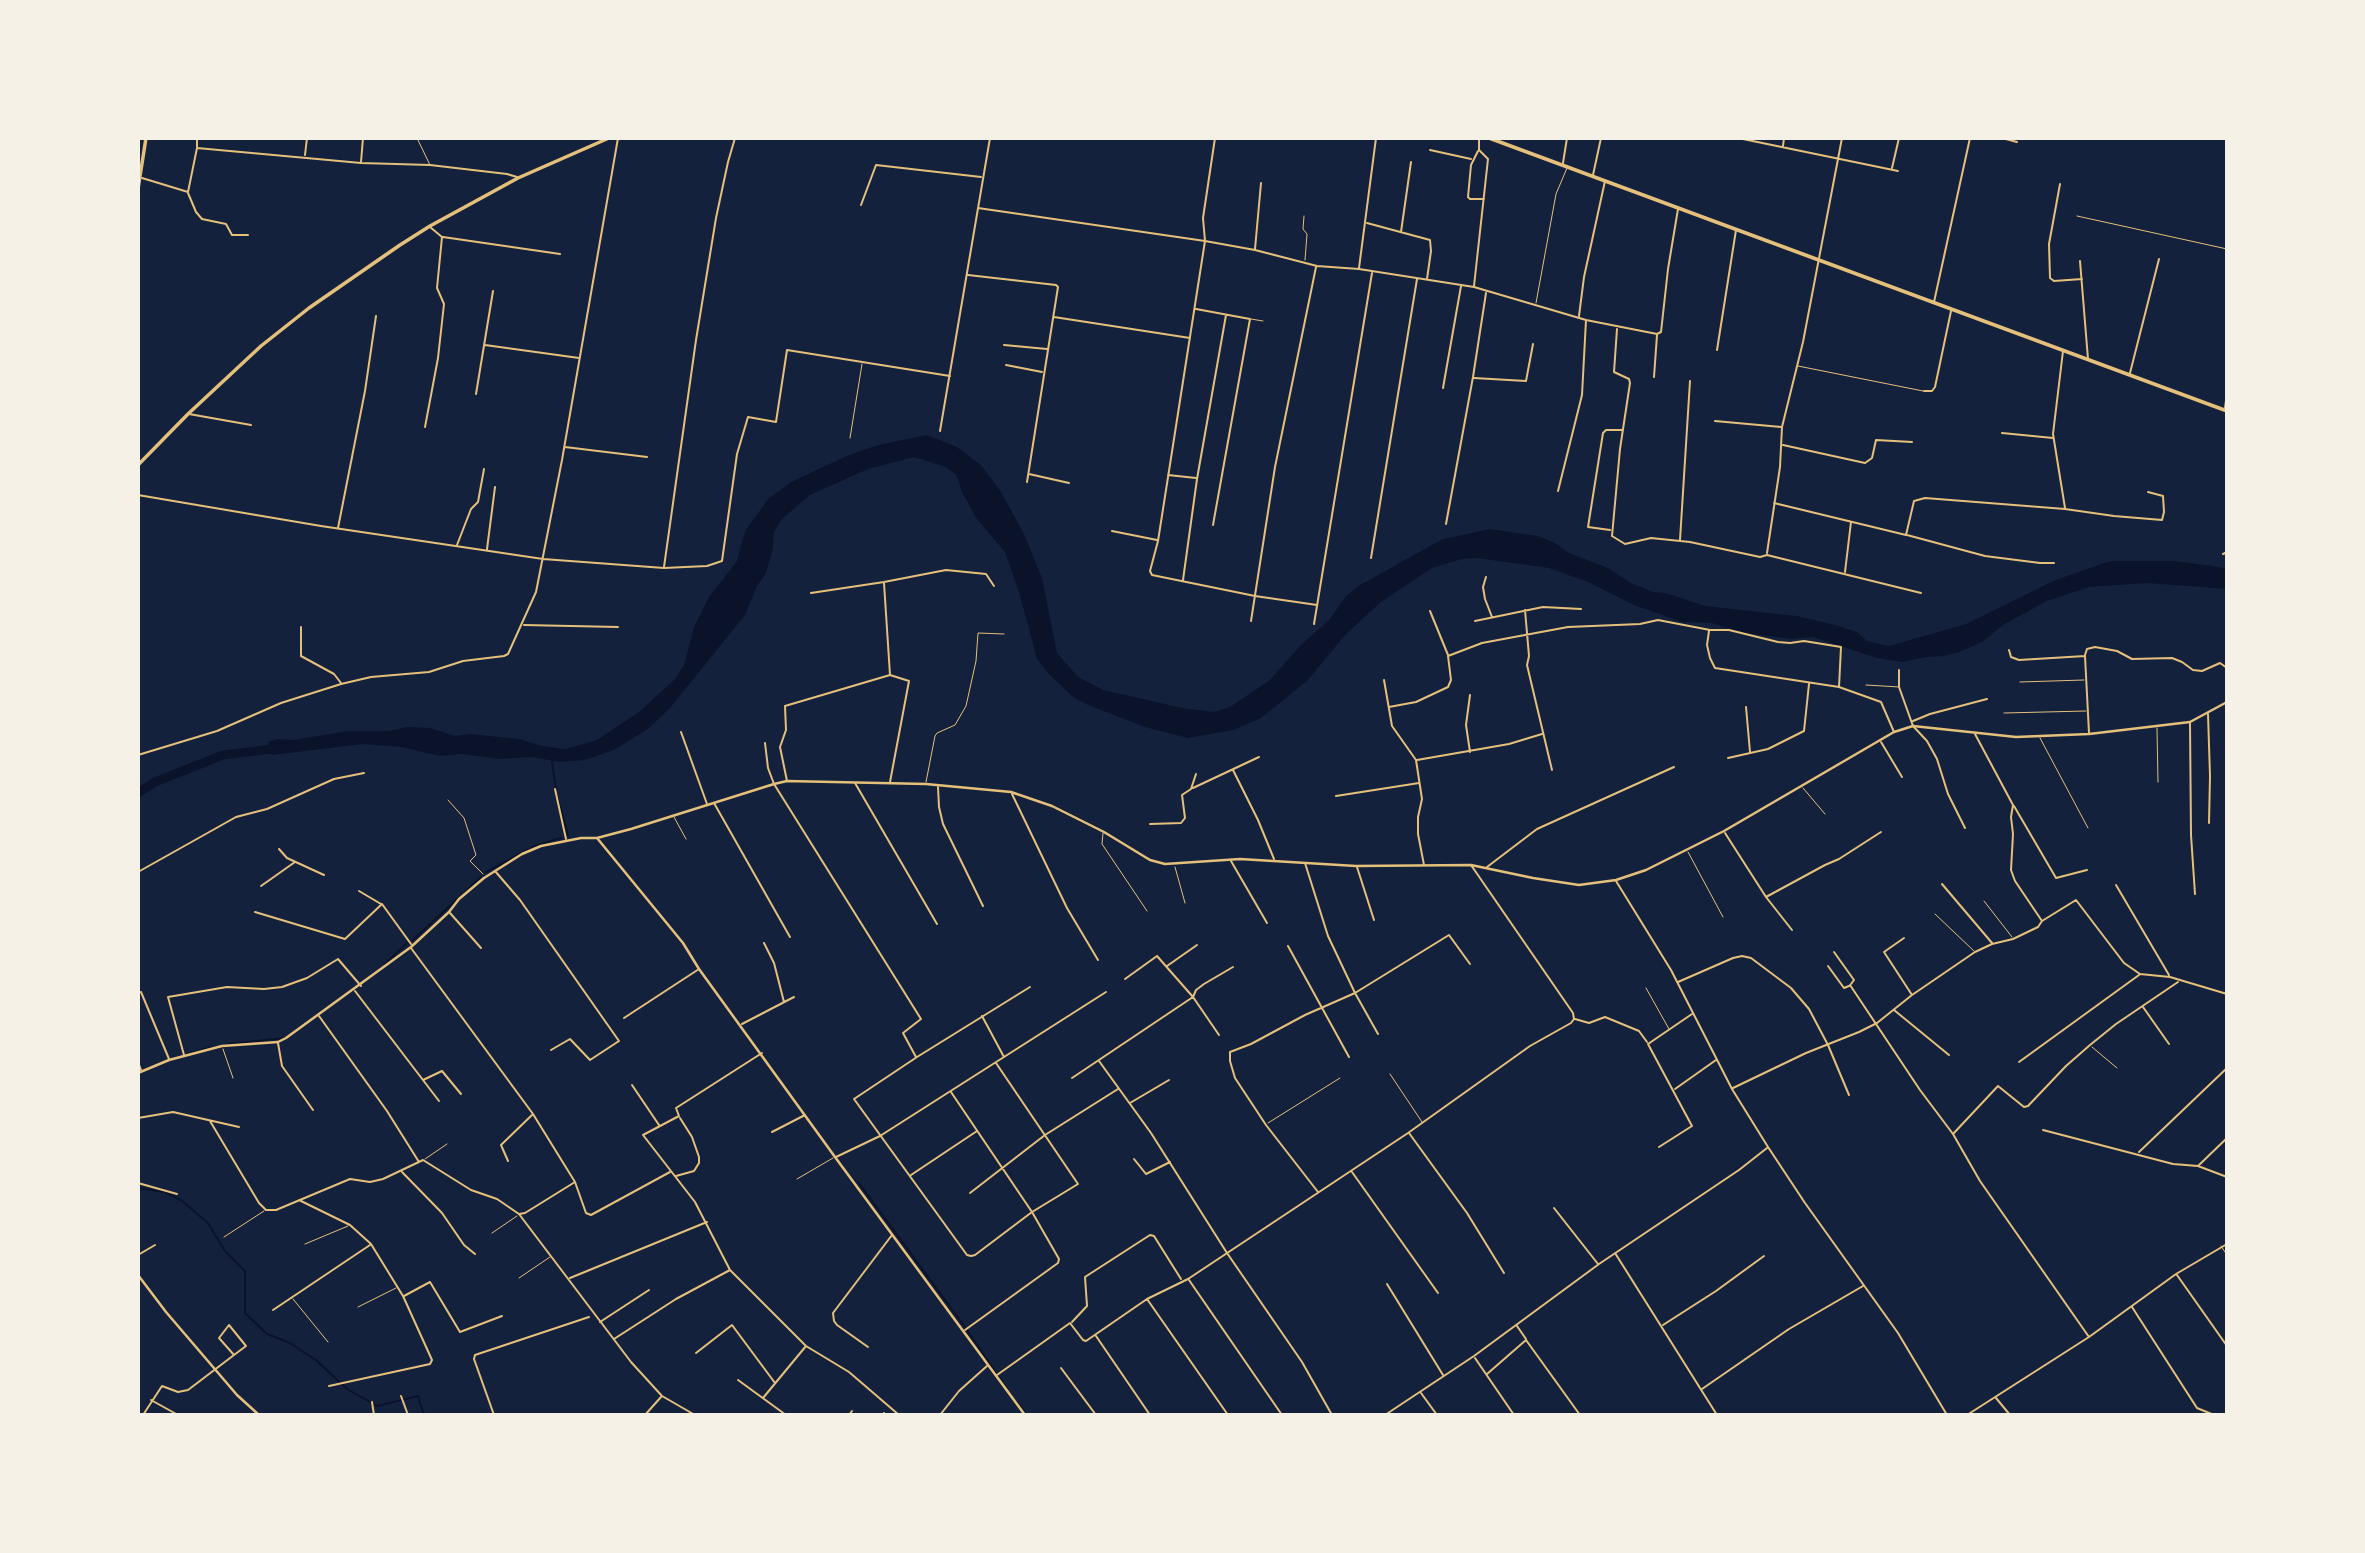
<!DOCTYPE html>
<html>
<head>
<meta charset="utf-8">
<style>
  body { margin:0 }
  #map { position:relative; width:2365px; height:1553px; overflow:hidden; background:#14213d; font-family:"Space Grotesk",sans-serif }
  canvas { display:block }
  .frame { position:absolute; inset:0; border:140px solid #f6f1e7; pointer-events:none }
</style>
</head>
<body>
<div id="map">
<canvas width="2365" height="1553"></canvas>
<div class="frame"></div>
</div>
<script>
const c = document.querySelector('canvas').getContext('2d');
c.lineJoin = 'round';
function fill(path, color) { c.fillStyle = color; c.fill(path, 'evenodd'); }
const poly = rows => new Path2D(rows.map(r => 'M' + r).join(''));
function stroke(path, color, width, dash) { c.strokeStyle = color; c.lineWidth = width; c.lineCap = dash ? 'butt' : 'round'; c.setLineDash(dash || []); c.stroke(path); }
fill(poly([
  [927,435,957,447,982,466,1001,492,1024,534,1042,578,1057,653,1078,677,1103,690,1182,708,1214,712,1230,707,1270,680,1301,645,1330,619,1346,596,1360,585,1443,539,1490,529,1538,536,1555,543,1569,553,1608,568,1631,583,1653,592,1666,593,1705,606,1797,616,1835,625,1857,632,1867,641,1889,646,1966,624,2053,581,2110,561,2174,561,2214,566,2227,569,2227,589,2147,583,2089,587,2047,601,2003,625,1982,642,1962,651,1944,656,1927,657,1902,662,1877,658,1813,637,1792,639,1745,633,1712,623,1682,622,1634,605,1588,582,1549,568,1477,558,1462,559,1432,568,1381,602,1346,634,1308,680,1261,718,1233,730,1188,738,1145,727,1088,705,1074,698,1050,675,1037,659,1019,592,1005,552,977,519,962,492,956,474,943,466,914,457,868,469,810,495,782,519,774,532,772,553,766,573,757,586,745,615,670,708,648,729,614,750,585,760,559,762,532,757,500,759,462,754,439,756,402,747,363,744,272,755,268,742,277,739,293,740,348,731,390,731,407,727,431,728,454,736,470,734,519,739,542,746,566,749,597,740,639,712,675,679,684,665,694,627,709,597,737,561,745,531,769,498,793,481,849,455,878,445]
]), '#0b132b');
stroke(poly([
  [552,761,556,790],
  [557,795,568,835],
  [486,872,535,846,561,838],
  [413,940,481,877],
  [385,964,407,943],
  [228,1044,285,1038],
  [187,1054,212,1047],
  [858,1182,965,1327],
  [138,1188,165,1192,181,1200,208,1223,225,1251,245,1271,245,1313,267,1334,290,1343,317,1361,347,1389,377,1406,418,1396,424,1415],
  [967,1330,1007,1389],
  [1017,1402,1027,1415]
]), '#0b132b', 2);
stroke(poly([
  [138,793,155,782,223,755,281,748]
]), '#0b132b', 9);
stroke(poly([
  [417,138,430,165],
  [1304,216,1303,229,1307,234,1305,260],
  [2077,216,2227,249],
  [1536,303,1556,194,1567,168],
  [1251,319,1263,321],
  [1798,366,1923,391],
  [850,438,862,364],
  [2020,682,2084,680],
  [1866,685,1899,687],
  [2004,713,2086,711],
  [2157,728,2158,782],
  [2040,738,2088,828],
  [926,782,935,736,937,733,955,725,966,706,976,661,978,633,1004,634],
  [1803,788,1825,814],
  [448,800,464,818,476,855,470,861,483,874],
  [674,817,686,839],
  [1103,833,1102,844,1147,911],
  [1688,852,1723,917],
  [1175,867,1185,903],
  [1984,901,2012,937],
  [1935,914,1974,951],
  [1646,988,1669,1029],
  [2092,1047,2117,1068],
  [223,1049,233,1078],
  [1390,1074,1422,1122],
  [1268,1123,1340,1078],
  [425,1159,447,1144],
  [797,1179,833,1158],
  [492,1233,517,1216],
  [224,1237,264,1211],
  [305,1244,348,1226],
  [2221,1246,2227,1255],
  [519,1278,550,1257],
  [293,1299,328,1342],
  [358,1307,396,1288]
]), '#e5c07b', 1);
stroke(poly([
  [1215,138,1203,218,1205,241,1158,541,1150,571,1152,575,1255,596,1317,605],
  [1738,138,1898,171],
  [2002,138,2017,142],
  [1783,146,1784,138],
  [197,148,197,138],
  [1430,150,1471,159],
  [1478,151,1471,165,1468,197,1470,199,1484,199],
  [305,155,307,138],
  [361,162,363,138],
  [1563,163,1567,138],
  [1892,168,1899,138],
  [1593,175,1601,138],
  [142,178,188,192,197,148,361,163,430,165,507,174,517,177],
  [2060,184,2049,244,2050,278,2054,281,2082,279],
  [188,193,196,212,202,219,226,224,232,235,248,235],
  [861,205,876,165,981,177],
  [978,208,1205,241,1255,250,1317,266,1359,269,1474,287,1586,320,1657,334,1661,332,1668,269,1678,209],
  [1367,223,1430,240,1431,251,1427,279],
  [1401,232,1411,162],
  [443,237,560,254],
  [1255,249,1261,183],
  [2080,261,2088,359],
  [1359,268,1376,138],
  [968,275,1056,285,1058,287,1027,482],
  [1474,286,1488,159,1479,150,1479,138],
  [1934,302,1970,138],
  [1196,309,1250,319,1213,525],
  [1579,316,1584,277,1605,181],
  [1054,317,1190,338],
  [1617,329,1614,372,1629,379,1630,383,1620,449,1612,536,1625,544,1651,538,1690,542,1760,557,1767,555,1921,593],
  [485,345,579,358],
  [1004,345,1047,349],
  [1717,350,1736,230],
  [2063,351,2053,434,2065,508],
  [1006,365,1042,372],
  [2130,373,2159,259],
  [1654,377,1657,335],
  [1474,378,1526,381,1533,344],
  [1443,388,1461,286],
  [1924,391,1932,391,1935,387,1951,311],
  [476,394,493,291],
  [2225,408,2227,392],
  [189,414,251,425],
  [1715,421,1781,427],
  [425,427,438,358,444,304,437,288,442,237,430,227],
  [940,431,990,138],
  [2002,433,2053,438],
  [1783,445,1865,463,1872,458,1876,440,1912,442],
  [565,447,647,457],
  [1029,474,1069,483],
  [1168,475,1196,478],
  [1558,491,1582,395,1586,320],
  [138,495,321,526,543,559,664,568,707,566,722,561,737,454,748,417,776,422,787,350,950,376],
  [1774,503,1906,535,1914,501,1925,498,2065,509,2114,516,2162,520,2164,512,2163,496,2148,492],
  [1446,524,1473,377,1486,293],
  [338,528,365,391,376,316],
  [1610,530,1588,527,1603,433,1606,430,1622,430],
  [1112,531,1157,540],
  [1907,535,1985,556,2040,563,2054,563],
  [1680,540,1690,381],
  [457,545,471,509,478,502,484,469],
  [487,549,495,487],
  [1767,553,1780,467,1782,427,1803,342,1842,138],
  [2223,554,2227,552],
  [1371,558,1417,279],
  [664,567,696,340,716,218,728,162,735,138],
  [1845,572,1851,522],
  [1486,577,1483,587,1485,599,1492,617],
  [1183,580,1197,479,1226,315],
  [884,583,890,675],
  [811,593,884,582,946,570,986,574,994,586],
  [1525,610,1529,656,1527,665,1552,770],
  [1430,611,1448,655],
  [1251,621,1275,467,1316,267],
  [1475,621,1543,607,1581,609],
  [1314,624,1372,273],
  [524,625,618,627],
  [301,627,301,656,334,674,341,683],
  [1709,631,1707,645,1710,658,1715,668,1839,687,1881,702,1894,732],
  [2009,650,2011,657,2019,660,2085,656,2089,733],
  [2085,655,2087,649,2095,647,2117,651,2132,659,2172,658,2182,662,2193,670,2202,671,2220,663,2227,668],
  [1899,670,1899,687,1913,726,1927,741,1937,759,1948,794,1965,828],
  [1384,680,1392,726,1416,760,1422,799,1418,817,1418,834,1424,865],
  [1389,707,1416,702,1448,687,1451,680,1448,656,1482,643,1568,627,1640,624,1658,620,1710,630,1729,630,1778,642,1790,643,1804,641,1841,647,1839,687],
  [1746,707,1750,752],
  [2208,714,2210,776,2209,823],
  [1913,721,1930,714,1987,699],
  [2190,723,2191,835,2195,894],
  [681,732,707,804],
  [1975,734,2013,805,2011,817,2013,834,2011,870,2015,881,2042,921],
  [1881,742,1902,777],
  [765,743,768,768,774,784,921,1019,903,1033,916,1057],
  [1470,752,1466,725,1470,695],
  [138,755,217,731,281,703,341,684,371,677,429,672,463,661,504,656,508,654,536,592,562,460,618,138],
  [1728,758,1768,749,1804,731,1809,684],
  [1417,760,1509,744,1542,734],
  [1233,770,1258,820,1274,859],
  [787,781,780,747,786,730,785,706,890,675,909,681,890,782],
  [855,783,937,924],
  [938,787,939,807,943,824,983,906],
  [1193,788,1259,757],
  [555,789,566,839],
  [1012,794,1067,908,1098,960],
  [1336,796,1419,783],
  [714,803,790,937],
  [2014,806,2056,878,2087,870],
  [1150,824,1181,823,1185,818,1182,795,1191,789,1196,774],
  [1725,833,1766,897,1792,930],
  [279,849,287,858,324,875],
  [1231,861,1267,923],
  [1305,863,1328,936,1355,993,1305,1015,1251,1044,1230,1052,1230,1061,1235,1078,1266,1125,1318,1192],
  [1357,867,1374,920],
  [1487,867,1537,829,1674,767],
  [495,871,520,900,619,1041,590,1060,570,1039,551,1050],
  [138,872,236,817,267,809,334,779,364,773],
  [1616,881,1671,970,1732,1089,1768,1147,1805,1203,1898,1333,1947,1415],
  [1942,884,1992,943],
  [2116,885,2169,975],
  [261,886,295,862],
  [359,891,381,904],
  [1766,897,1825,865,1839,859,1881,832],
  [255,912,345,939,382,904,411,944],
  [450,913,481,948],
  [1904,938,1884,952,1912,995],
  [764,943,774,963,784,1002],
  [1288,946,1349,1057],
  [411,948,533,1114,575,1182],
  [1834,952,1854,980,1851,984],
  [1167,966,1197,945],
  [1828,966,1844,988,1849,986],
  [1125,979,1157,956,1193,997,1196,990,1204,984,1233,967],
  [1678,982,1733,958,1742,956,1751,958,1791,988,1809,1009,1828,1045,1849,1095],
  [1850,985,1920,1090,1953,1134,1980,1181,2089,1337],
  [355,991,439,1101],
  [141,992,169,1059],
  [2143,1007,2169,1044],
  [1894,1010,1949,1055],
  [319,1016,387,1111,419,1162],
  [982,1016,1004,1057],
  [624,1018,699,969],
  [1575,1019,1589,1023,1605,1017,1639,1031,1647,1042],
  [742,1024,794,997],
  [1378,1034,1355,993,1449,935,1470,964],
  [278,1043,282,1066,313,1110],
  [762,1053,676,1108,679,1116,643,1135,695,1202,730,1270,806,1346,849,1372,899,1415],
  [184,1055,168,997,227,987,264,989,282,987,307,978,338,959,361,986],
  [1099,1061,1151,1133,1227,1253,1302,1362,1332,1415],
  [138,1062,141,1070],
  [2019,1062,2139,975],
  [996,1063,1078,1184,1032,1212,975,1255,971,1256,967,1255,854,1099,917,1057,1030,987],
  [1072,1078,1193,997,1219,1035],
  [423,1080,442,1071,461,1094],
  [632,1085,659,1125],
  [1733,1088,1806,1053,1859,1032,1877,1023,1912,995,1975,952,1992,944,2013,939,2038,927,2042,921,2076,900,2124,963,2140,974,2170,977,2227,994],
  [1675,1089,1716,1060],
  [951,1092,1032,1212,1059,1259,1058,1263,965,1330],
  [1130,1103,1169,1080],
  [138,1118,173,1112,239,1127],
  [210,1121,259,1203,266,1210,276,1210,350,1179,370,1182,383,1179,423,1160,471,1190,497,1199,519,1214,631,1362,662,1396,695,1415],
  [2043,1130,2173,1164,2198,1166,2227,1177],
  [772,1132,805,1115],
  [1409,1133,1467,1213,1504,1273],
  [1953,1134,1998,1086,2024,1107,2028,1106,2066,1066,2090,1045,2116,1024,2178,982],
  [1659,1147,1692,1126,1648,1044,1692,1014],
  [2139,1152,2227,1068],
  [836,1157,880,1136,1106,992],
  [1134,1159,1146,1174,1170,1162],
  [508,1161,501,1145,532,1115],
  [2198,1166,2227,1138],
  [402,1172,442,1213,464,1245,475,1254],
  [1352,1172,1438,1293],
  [911,1175,977,1131],
  [676,1176,694,1171,699,1163,699,1157,692,1137,680,1118],
  [138,1183,177,1194],
  [970,1193,1045,1135,1118,1089],
  [299,1200,350,1225,371,1244,403,1296,432,1360,430,1364,329,1386],
  [1554,1208,1598,1264],
  [519,1214,525,1213,575,1182,586,1213,591,1215,670,1172],
  [1615,1253,1717,1415],
  [138,1255,155,1245],
  [2177,1275,2227,1346],
  [570,1278,707,1222],
  [1189,1280,1282,1415],
  [1387,1284,1443,1375],
  [404,1296,430,1282,460,1332,502,1316],
  [1147,1299,1228,1415],
  [2132,1307,2197,1408,2214,1415],
  [273,1310,370,1245],
  [600,1322,649,1290],
  [1072,1322,1087,1306,1085,1277,1150,1235,1154,1236,1181,1279],
  [1663,1325,1716,1291,1764,1256],
  [1517,1326,1526,1339],
  [1096,1336,1150,1415],
  [614,1339,676,1299,730,1270],
  [868,1347,837,1325,834,1321,833,1313,892,1235],
  [696,1353,732,1325,775,1383],
  [1475,1358,1514,1415],
  [1061,1368,1096,1415],
  [1487,1374,1526,1340,1580,1415],
  [997,1375,1070,1323,1083,1340,1086,1341,1147,1299,1188,1279,1408,1133,1530,1046,1571,1023,1574,1019,1573,1013,1471,865],
  [738,1380,786,1415],
  [1702,1389,1789,1329,1863,1286],
  [1421,1393,1437,1415],
  [401,1396,408,1415],
  [763,1398,806,1346],
  [1996,1398,2010,1415],
  [151,1400,178,1415],
  [372,1402,374,1415],
  [143,1415,162,1386,178,1392,188,1390,234,1355,246,1346,229,1325,219,1338,234,1355],
  [494,1415,474,1359,475,1355,589,1317],
  [645,1415,661,1397],
  [849,1415,852,1411],
  [883,1415,884,1413],
  [940,1415,959,1391,987,1366],
  [1385,1415,1474,1356,1599,1264,1739,1170,1767,1148],
  [1967,1415,2089,1337,2176,1274,2227,1244]
]), '#e5c07b', 2);
stroke(poly([
  [597,838,683,943,699,969,835,1157,1025,1415],
  [138,1073,169,1060,222,1046,278,1042,286,1038,411,947,449,912,459,899,484,878,522,854,541,846,581,838,597,838,631,829,774,784,787,781,926,784,1011,792,1052,806,1104,832,1150,860,1165,864,1240,859,1356,866,1471,865,1533,878,1579,885,1616,880,1646,870,1724,831,1894,732,1913,726,2016,737,2089,734,2190,722,2227,702],
  [138,1275,166,1312,237,1395,259,1415]
]), '#e5c07b', 2.5);
stroke(poly([
  [1489,138,2227,411],
  [138,189,146,138],
  [138,465,188,414,261,346,309,308,400,245,430,226,518,178,609,138]
]), '#e5c07b', 3.5);
</script>
</body>
</html>
